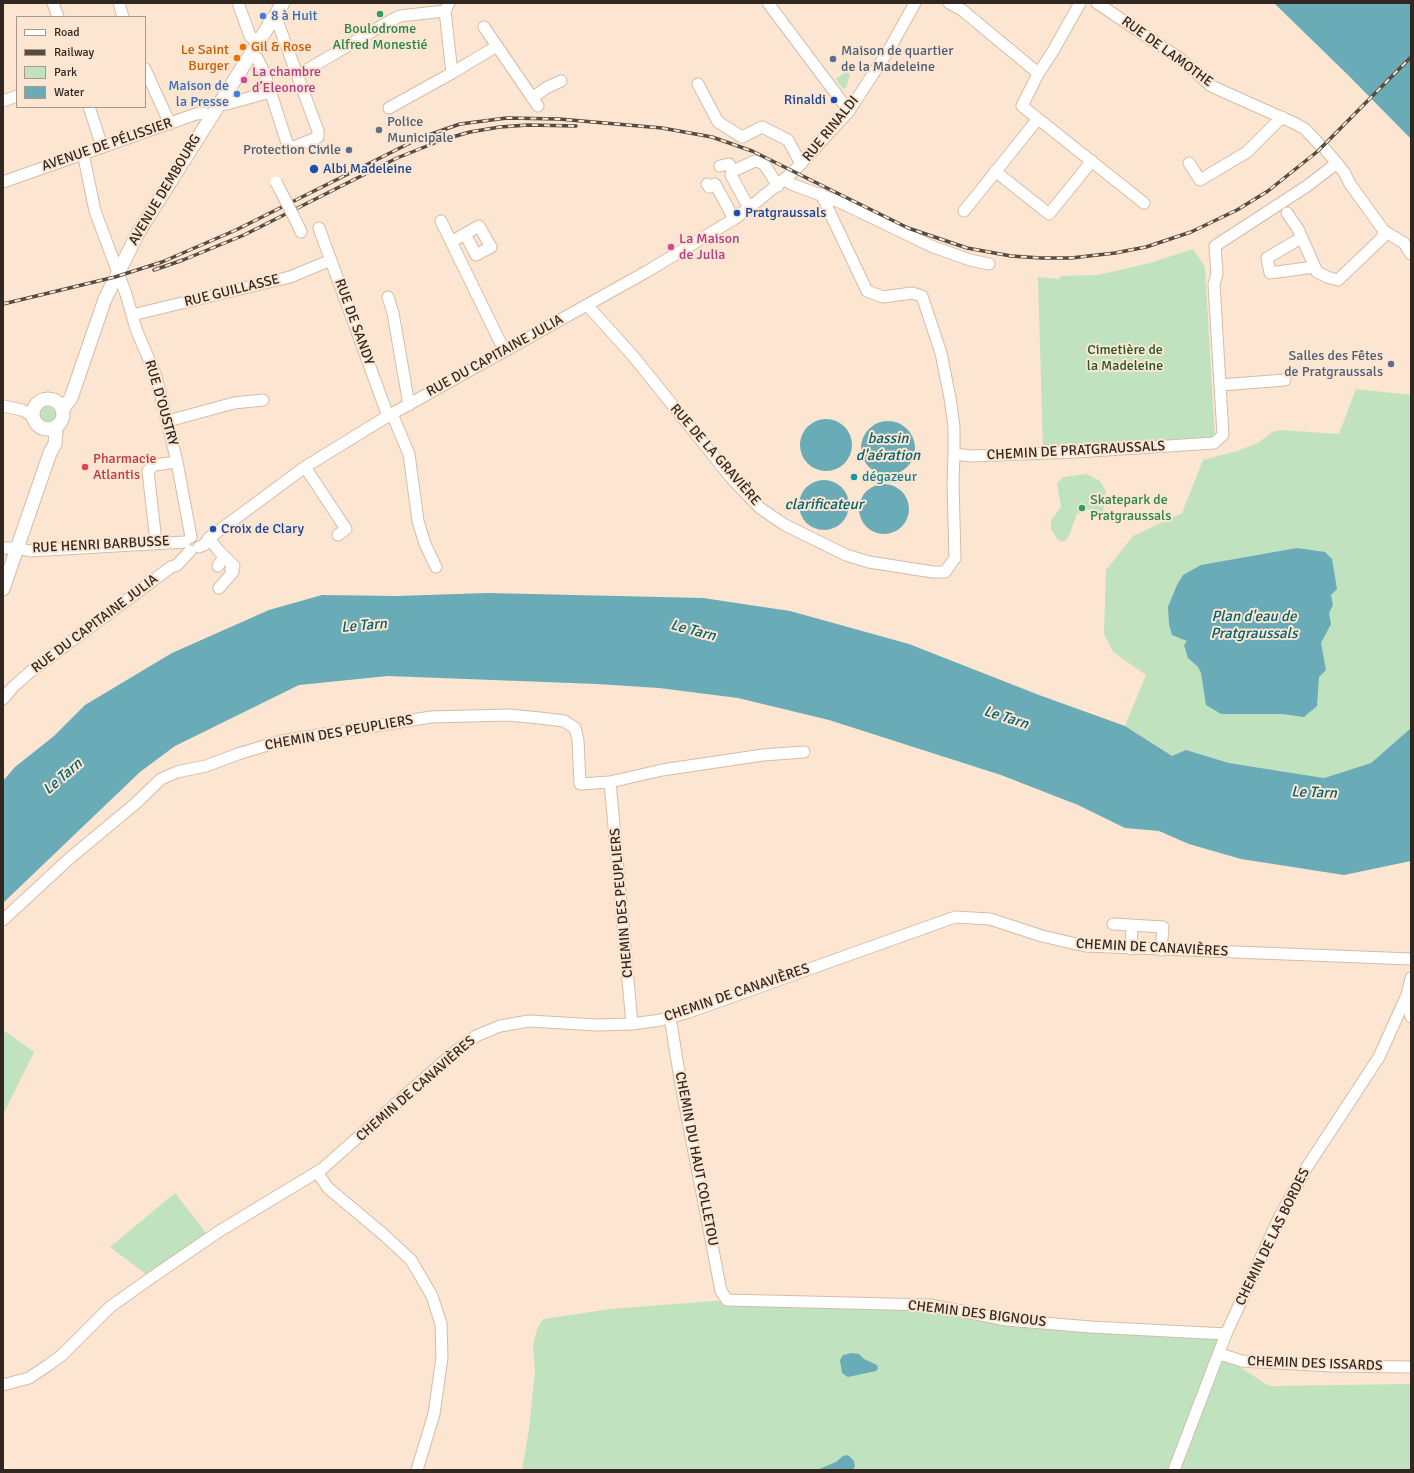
<!DOCTYPE html>
<html>
<head>
<meta charset="utf-8">
<style>
  body { margin:0 }
  #map { position:relative; width:1414px; height:1473px; overflow:hidden; background:#fce5d1; font-family:Signika,sans-serif }
  canvas { display:block }
  .frame { position:absolute; inset:0; border:4px solid #302820; pointer-events:none }
  .legend { position:absolute; left:16px; top:16px; width:130px; height:92px; box-sizing:border-box; background:#fce5d1; border:1px solid #aa998a; margin:0; padding:5px 7px; list-style:none; font-size:12px; color:#302820 }
  .legend li { display:flex; align-items:center; gap:8px; height:20px }
  .legend b { width:20px; border:1px solid #aa998a }
</style>
</head>
<body>
<div id="map">
<canvas width="1414" height="1473"></canvas>
<div class="frame"></div>
<ul class="legend">
<li><b style="height:5px;background:#fff"></b>Road</li>
<li><b style="height:5px;background:#574c42"></b>Railway</li>
<li><b style="height:11px;background:#c0e2bf"></b>Park</li>
<li><b style="height:11px;background:#69abb6"></b>Water</li>
</ul>
</div>
<script>
const c = document.querySelector('canvas').getContext('2d');
c.lineJoin = 'round';
function fill(path, color) { c.fillStyle = color; c.fill(path, 'evenodd'); }
const poly = rows => new Path2D(rows.map(r => 'M' + r).join(''));
function stroke(path, color, width, dash) { c.strokeStyle = color; c.lineWidth = width; c.lineCap = dash ? 'butt' : 'round'; c.setLineDash(dash || []); c.stroke(path); }
function drawText(font, color, halo, rows, align = 'center') {
  c.font = font + ' Signika,sans-serif'; c.lineWidth = 4; c.setLineDash([]); c.textBaseline = 'middle'; c.strokeStyle = halo; c.fillStyle = color; for (const [text, x, y, turn = 0] of rows) {
    c.save(); c.translate(x, y); c.rotate((+turn || 0) * Math.PI / 180); c.textAlign = isNaN(turn) ? turn : align; if (halo) c.strokeText(text, 0, 0); c.fillText(text, 0, 0); c.restore();
  }
}
fill(poly([
  [847,71,850,75,846,88,843,89,836,79],
  [1193,249,1205,267,1215,440,1043,450,1038,277,1059,279,1061,276,1098,275,1150,263],
  [1356,389,1411,395,1411,728,1371,763,1324,778,1229,763,1186,750,1172,757,1125,726,1146,675,1113,652,1104,634,1106,570,1133,536,1182,513,1203,460,1237,451,1258,443,1272,432,1281,430,1339,434],
  '40 415a8 8 0 1 1 16 0a8 8 0 1 1-16 0Z',
  [1087,474,1100,481,1106,492,1103,512,1101,514,1090,509,1077,514,1068,538,1064,542,1058,540,1051,529,1051,520,1061,507,1057,483,1063,477],
  [3,1030,34,1052,4,1113,3,1112],
  [175,1193,207,1234,147,1275,110,1247],
  [727,1300,900,1304,1007,1320,1226,1334,1220,1354,1269,1386,1411,1384,1411,1470,522,1470,529,1429,535,1371,533,1345,537,1329,543,1319,611,1309]
]), '#c0e2bf');
fill(poly([
  [1274,3,1411,3,1411,139,1349,76],
  '800 445a26 26 0 1 1 52 0a26 26 0 1 1-52 0Z',
  '861 448a27 27 0 1 1 54 0a27 27 0 1 1-54 0Z',
  '799 505a25 25 0 1 1 50 0a25 25 0 1 1-50 0Z',
  '859 509a25 25 0 1 1 50 0a25 25 0 1 1-50 0Z',
  [1297,548,1325,552,1332,559,1337,589,1331,595,1333,605,1329,613,1331,624,1321,643,1326,670,1319,677,1317,706,1304,717,1282,714,1221,714,1206,705,1201,673,1198,667,1188,658,1184,645,1187,641,1172,635,1169,624,1168,607,1177,585,1183,575,1201,565],
  [488,593,703,598,790,611,909,644,1039,695,1125,726,1172,756,1186,750,1229,763,1324,778,1371,763,1411,728,1411,861,1344,875,1241,859,1189,844,1159,831,1125,828,1078,805,1001,775,829,720,738,698,659,688,597,684,388,676,299,685,175,746,140,772,3,903,3,781,15,767,54,736,85,705,172,653,269,610,322,595,397,596],
  [852,1353,859,1354,864,1359,877,1365,878,1368,876,1371,848,1377,842,1373,840,1360,843,1355],
  [848,1455,854,1461,855,1467,852,1470,817,1470,836,1462,843,1456]
]), '#69abb6');
const minor = poly([
  [53,3,58,17],
  [119,3,123,17],
  [238,3,250,36,258,42],
  [768,3,849,111],
  [949,3,962,10,1038,73],
  [1080,3,1053,51,1038,74,1022,106,1144,203],
  [1097,3,1182,60,1211,86,1294,123,1305,129,1320,145],
  [484,27,497,46],
  [251,54,257,58,264,72,289,149,318,137,318,131,275,15],
  [145,69,170,124],
  [452,73,497,46,538,106],
  [298,75,390,21,400,16,445,11,449,3],
  [698,84,718,122,742,137,762,127,788,140,801,164],
  [532,98,546,88,561,81],
  [3,101,17,96],
  [218,104,227,104,270,92],
  [89,107,102,146],
  [389,108,452,73,445,11],
  [1325,149,1344,172,1350,184,1384,231,1404,243,1411,254],
  [83,153,95,211,126,294,136,329,156,376,177,462,191,537],
  [1189,163,1200,180,1247,152,1282,117],
  [720,166,729,164,733,171,731,175,749,208],
  [733,171,755,161,759,162,764,164,778,186],
  [995,171,1049,214,1092,161],
  [785,180,791,184,842,203,931,246,970,260,989,264],
  [3,182,196,114,204,113,210,117],
  [707,184,709,187,715,184,734,219],
  [821,194,867,291,883,297,912,293,922,296,941,353,950,398,954,427,954,454,971,456,1076,452,1214,443,1223,435,1214,284,1217,274,1215,246,1307,186,1337,163],
  [964,211,1037,120],
  [1287,213,1298,229,1317,272,1327,277,1338,280,1382,238,1384,231],
  [441,221,504,350],
  [297,223,301,232],
  [319,228,388,416],
  [1301,238,1267,258,1270,273,1314,267],
  [451,242,479,226,491,247,476,255,465,234],
  [388,297,393,313,409,405],
  [587,305,633,356,733,480,760,508,785,525,846,555,869,562,933,572,945,572,955,558,953,483,954,454],
  [132,315,290,277,331,260],
  [1220,385,1285,380],
  [3,406,22,410,33,416],
  [392,414,409,454,418,521,425,544,436,567],
  [168,421,234,403,263,400],
  [305,467,346,529,338,535],
  [209,538,218,550,234,566,231,569,233,572,219,588],
  [156,542,148,471,154,465,177,462],
  [199,547,204,545,209,538,305,467,388,416,646,272,734,219,749,208,794,171,849,111,890,48,915,3],
  [3,548,17,548,30,551,185,542],
  [218,566,224,557],
  [3,699,13,687,30,672,171,567,177,565,190,551],
  [3,920,70,858,135,804,161,779,177,772,206,766,238,754,281,741,431,717,508,715,540,718,564,721,575,728,578,740,580,784,610,782],
  [1113,924,1163,927,1161,950],
  [1131,949,1132,925],
  [1411,978,1407,995,1411,1017],
  [670,1017,681,1085,721,1291,727,1300,930,1305,1007,1320,1091,1327,1226,1334],
  [632,1024,610,782,662,770,763,755,804,752],
  [317,1172,328,1188,383,1234,411,1260,432,1296,441,1324,442,1357,434,1414,417,1470],
  [1220,1354,1242,1361,1331,1366,1411,1367],
  [3,1385,29,1378,47,1366,62,1355,110,1307,148,1280,218,1232,322,1169,452,1054,476,1036,500,1026,529,1021,597,1025,632,1024,661,1020,689,1012,955,917,990,919,1042,936,1085,946,1411,959],
  [1174,1470,1226,1334,1279,1218,1307,1167,1379,1057,1407,995]
]);
const major = poly([
  '33 414a15 15 0 1 1 30 0a15 15 0 1 1-30 0Z',
  [62,410,71,398,105,299,138,233,283,3],
  [3,589,50,453,55,444,56,432,55,427]
]);
stroke(minor, '#d3bda9', 13);
stroke(major, '#d3bda9', 15);
stroke(minor, '#fff', 11);
stroke(major, '#fff', 13);
const rail = poly([
  [154,270,183,260,244,235,397,158,442,140,470,132,500,127,528,125,576,126],
  [3,304,115,277,162,262,236,230,420,138,460,124,507,118,559,119,662,128,712,137,752,151,908,228,967,248,1011,256,1041,258,1071,258,1115,253,1146,247,1191,232,1237,210,1268,191,1318,151,1411,57]
]);
stroke(rail, '#574c42', 3.5);
stroke(rail, '#fce5d1', 2, [6]);
const minorBridge = poly([
  [276,182,297,223]
]);
stroke(minorBridge, '#d3bda9', 13, []);
stroke(minorBridge, '#fff', 11);
for (const [x, y, r, color] of [
  [380,14,4,"#2e9e5b"],
  [263,16,4,"#3f7fe0"],
  [243,47,4,"#e8710a"],
  [237,58,4,"#e8710a"],
  [833,59,4,"#5c6f8a"],
  [244,80,4,"#d1479c"],
  [237,94,4,"#3f7fe0"],
  [834,100,4,"#1a4fb4"],
  [379,130,4,"#5c6f8a"],
  [349,150,4,"#5c6f8a"],
  [314,169,5,"#1a4fb4"],
  [737,213,4,"#1a4fb4"],
  [671,247,4,"#d1479c"],
  [1391,364,4,"#5c6f8a"],
  [85,467,4,"#e0444e"],
  [854,477,4,"#0f9aa8"],
  [1082,508,4,"#2e9e5b"],
  [213,529,4,"#1a4fb4"]
]) { const dot = new Path2D(); dot.arc(x, y, r, 0, 2 * Math.PI); c.fillStyle = color; c.fill(dot); stroke(dot, '#fce5d1', 1.5); }
drawText('14px', '#366cbe', '#fce5d1', [
  ["8 à Huit",271,16],
  ["Maison de",229,86,"right"],
  ["la Presse",229,102,"right"]
], 'left');
drawText('14px', '#27864d', '#fce5d1', [
  ["Boulodrome",380,29],
  ["Alfred Monestié",380,45],
  ["Skatepark de",1090,500,"left"],
  ["Pratgraussals",1090,516,"left"]
]);
drawText('14px', '#c56008', '#fce5d1', [
  ["Gil & Rose",251,47],
  ["Le Saint",229,50,"right"],
  ["Burger",229,66,"right"]
], 'left');
drawText('14px', '#4e5e75', '#fce5d1', [
  ["Maison de quartier",841,51],
  ["de la Madeleine",841,67],
  ["Police",387,122],
  ["Municipale",387,138],
  ["Protection Civile",341,150,"right"],
  ["Salles des Fêtes",1383,356,"right"],
  ["de Pratgraussals",1383,372,"right"]
], 'left');
drawText('14px', '#302820', '#fce5d1', [
  ["RUE DE LAMOTHE",1167,52,36],
  ["RUE RINALDI",831,129,-51],
  ["AVENUE DE PÉLISSIER",107,145,-19],
  ["AVENUE DEMBOURG",165,190,-59],
  ["RUE GUILLASSE",232,291,-14],
  ["RUE DE SANDY",354,322,70],
  ["RUE DU CAPITAINE JULIA",495,356,-29],
  ["RUE D'OUSTRY",161,403,74],
  ["CHEMIN DE PRATGRAUSSALS",1076,451,-3],
  ["RUE DE LA GRAVIÈRE",715,455,49],
  ["RUE HENRI BARBUSSE",101,545,-3],
  ["RUE DU CAPITAINE JULIA",95,624,-37],
  ["CHEMIN DES PEUPLIERS",339,733,-10],
  ["CHEMIN DES PEUPLIERS",622,903,-95],
  ["CHEMIN DE CANAVIÈRES",1152,948,3],
  ["CHEMIN DE CANAVIÈRES",737,993,-19],
  ["CHEMIN DE CANAVIÈRES",416,1089,-41],
  ["CHEMIN DU HAUT COLLETOU",696,1159,79],
  ["CHEMIN DE LAS BORDES",1273,1237,-64],
  ["CHEMIN DES BIGNOUS",977,1314,7],
  ["CHEMIN DES ISSARDS",1315,1364,2]
]);
drawText('14px', '#b23c85', '#fce5d1', [
  ["La chambre",252,72],
  ["d’Eleonore",252,88],
  ["La Maison",679,239],
  ["de Julia",679,255]
], 'left');
drawText('14px', '#164399', '#fce5d1', [
  ["Rinaldi",826,100,"right"],
  ["Albi Madeleine",323,169],
  ["Pratgraussals",745,213],
  ["Croix de Clary",221,529]
], 'left');
drawText('14px', '#215725', '#fce5d1', [
  ["Cimetière de",1125,350],
  ["la Madeleine",1125,366]
]);
drawText('14px', '#be3a42', '#fce5d1', [
  ["Pharmacie",93,459],
  ["Atlantis",93,475]
], 'left');
drawText('14px', '#0d838f', '#fce5d1', [
  ["dégazeur",862,477]
], 'left');
drawText('italic 15px', '#00636f', '#fce5d1', [
  ["bassin",888,439],
  ["d'aération",888,456],
  ["clarificateur",824,505],
  ["Plan d'eau de",1254,617],
  ["Pratgraussals",1254,634],
  ["Le Tarn",364,626,-5],
  ["Le Tarn",693,631,15],
  ["Le Tarn",1006,718,18],
  ["Le Tarn",63,777,-41],
  ["Le Tarn",1314,793,2]
]);
</script>
</body>
</html>
